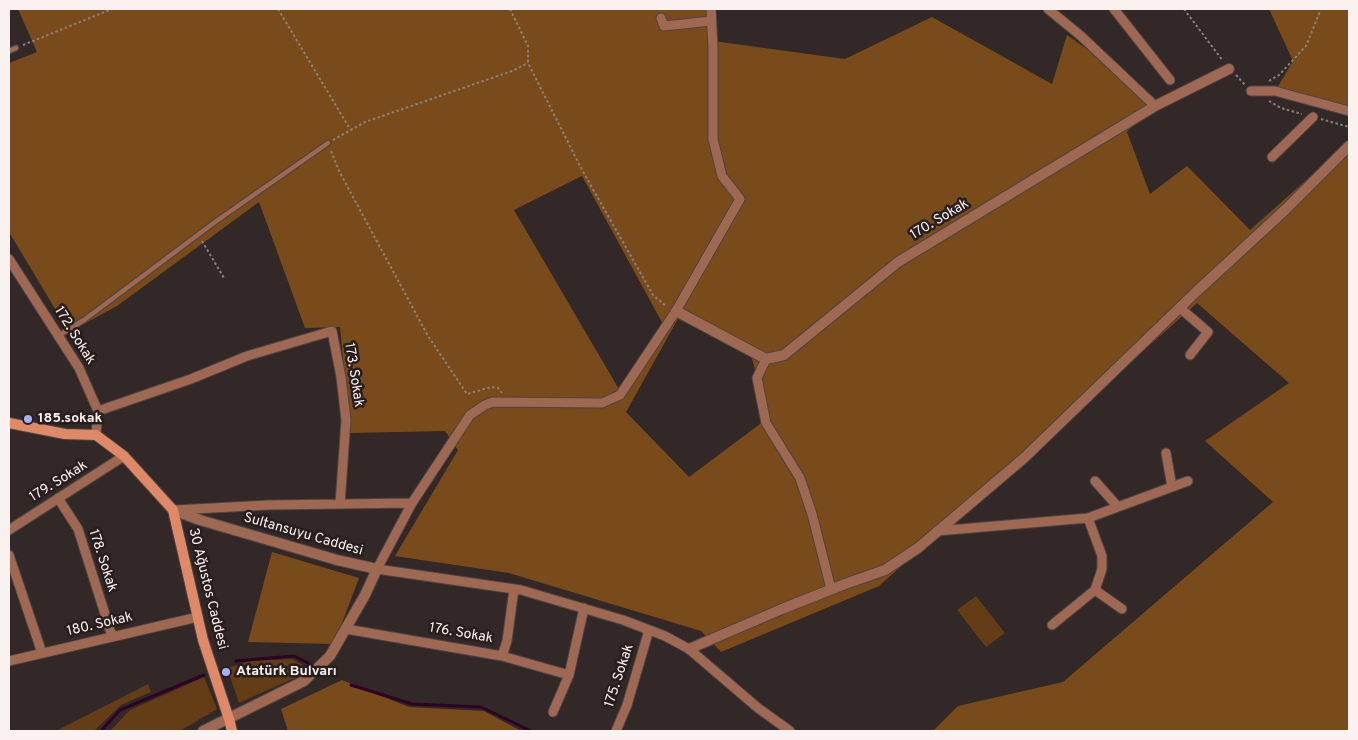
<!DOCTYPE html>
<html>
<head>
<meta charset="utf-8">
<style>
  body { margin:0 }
  #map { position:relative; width:1358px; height:740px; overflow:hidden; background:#322827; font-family:Overpass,sans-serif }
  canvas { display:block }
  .frame { position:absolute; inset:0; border:10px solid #f9f2f1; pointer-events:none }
</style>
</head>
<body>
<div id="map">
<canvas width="1358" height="740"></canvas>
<div class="frame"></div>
</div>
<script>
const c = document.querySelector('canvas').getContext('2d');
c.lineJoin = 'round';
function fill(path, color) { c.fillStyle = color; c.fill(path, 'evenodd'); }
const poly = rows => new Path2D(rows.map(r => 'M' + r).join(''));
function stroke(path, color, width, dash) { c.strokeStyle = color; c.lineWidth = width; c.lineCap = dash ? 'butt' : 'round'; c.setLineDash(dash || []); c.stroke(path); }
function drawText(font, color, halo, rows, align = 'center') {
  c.font = font + ' Overpass,sans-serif'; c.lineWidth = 5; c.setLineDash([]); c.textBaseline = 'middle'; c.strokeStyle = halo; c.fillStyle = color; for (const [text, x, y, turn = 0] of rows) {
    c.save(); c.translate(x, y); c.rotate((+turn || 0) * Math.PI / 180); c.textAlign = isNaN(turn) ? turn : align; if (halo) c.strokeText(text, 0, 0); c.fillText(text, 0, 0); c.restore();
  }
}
fill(poly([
  [976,596,1005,633,986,647,957,610],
  [292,659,312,670,239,703,227,668,251,661],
  [204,677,217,709,180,731,110,731,130,710],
  [148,684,151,692,121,705,94,731,56,731]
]), '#643d16');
fill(poly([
  [18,9,713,9,713,41,845,59,932,17,1052,84,1067,35,1154,97,1127,132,1150,194,1187,166,1250,230,1349,142,1349,731,933,731,958,706,1063,682,1273,502,1205,441,1289,383,1197,303,879,586,721,652,701,631,509,573,395,556,458,450,445,431,350,433,340,327,305,328,259,202,117,306,69,332,9,232,9,63,37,52],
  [582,176,664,326,620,391,514,210],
  [679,317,751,355,768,418,689,477,626,412],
  [1269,9,1349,9,1349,115,1273,95,1293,61],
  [272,552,359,578,334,644,248,642],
  [342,680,409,707,484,711,521,731,288,731,281,709]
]), '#794b1a');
stroke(poly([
  [236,661,294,656,308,663],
  [351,685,412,704,481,707,531,731],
  [101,731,120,710,204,675]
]), '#2f0125', 3);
const service = poly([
  [9,51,16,48],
  [58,336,84,320,215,222,328,143]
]);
const minor = poly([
  [711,9,713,48,713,139,722,176,740,199,676,311,620,395,602,403,493,402,485,405,470,415,412,503,377,569,521,590,623,620,665,636,689,649,758,708,790,731],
  [1048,9,1081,36,1155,106],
  [1114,9,1170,80],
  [661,18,664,26,711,21],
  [1251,91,1275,91,1349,111],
  [1272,157,1313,117],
  [9,259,79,368,98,411,96,435],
  [1180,308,1208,332,1190,355],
  [766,359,757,378,766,423,800,478,812,514,831,589],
  [98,411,191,379,247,356,332,331,341,377,346,420,340,504,269,505,175,510],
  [1166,453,1172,487],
  [1095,481,1118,507],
  [58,498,78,529,112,636],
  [340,504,412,503],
  [9,530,124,456],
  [937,531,1088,518,1188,481],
  [9,555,42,653],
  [1095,590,1122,609],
  [1052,625,1095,590,1102,569,1102,556,1088,518],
  [346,629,502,656,569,675],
  [502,656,507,641,514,589],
  [9,661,198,617],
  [553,712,569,675,584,608],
  [616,731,627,705,649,630]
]);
const tertiary = poly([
  [676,311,766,359,784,355,898,262,1155,106,1229,69],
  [173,510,200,520,337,560,377,569,365,595,330,656,304,681,203,731],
  [689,649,782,609,845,584,885,570,918,548,1024,458,1196,292,1285,210,1349,146]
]);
const secondary = poly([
  [9,423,65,434,96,435,124,456,173,510,203,640,229,719,232,731]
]);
stroke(service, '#4e4443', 7);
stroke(minor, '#4e4443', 11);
stroke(tertiary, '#4e4443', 12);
stroke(secondary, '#4e4443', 12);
stroke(poly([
  [278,9,350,129],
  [510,9,528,46,528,63,582,170,653,295,667,307],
  [1184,9,1223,61],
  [23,45,112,9],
  [1236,75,1245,85],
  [1269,81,1279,75,1306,46,1321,9],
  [1269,101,1281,108,1302,114],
  [1321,119,1349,127],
  [333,140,365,122,512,71,528,63],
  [331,151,339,171,428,336,467,394,491,387,498,388,502,393],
  [202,241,224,278]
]), '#8a8281', 2, [2.5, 2.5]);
stroke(service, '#9e6853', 4.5);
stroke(minor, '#9e6853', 9);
stroke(tertiary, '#9e6853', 10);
stroke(secondary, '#df8967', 10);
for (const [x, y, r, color] of [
  [28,419,5,"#a4b2fc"],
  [226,672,5,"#a4b2fc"]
]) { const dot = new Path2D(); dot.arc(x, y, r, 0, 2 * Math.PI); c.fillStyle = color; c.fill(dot); stroke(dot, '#281e1e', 2); }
drawText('14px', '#f9f2f1', '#281e1e', [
  ["170. Sokak",940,220,-31],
  ["172. Sokak",74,336,58],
  ["173. Sokak",353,375,81],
  ["179. Sokak",59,482,-32],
  ["Sultansuyu Caddesi",303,535,16],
  ["178. Sokak",102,561,72],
  ["30 Ağustos Caddesi",207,589,76],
  ["180. Sokak",100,625,-13],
  ["176. Sokak",461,634,10],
  ["175. Sokak",620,676,-72]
]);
drawText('bold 14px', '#f9f2f1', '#281e1e', [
  ["185.sokak",38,419],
  ["Atatürk Bulvarı",236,672]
], 'left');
</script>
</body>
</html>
